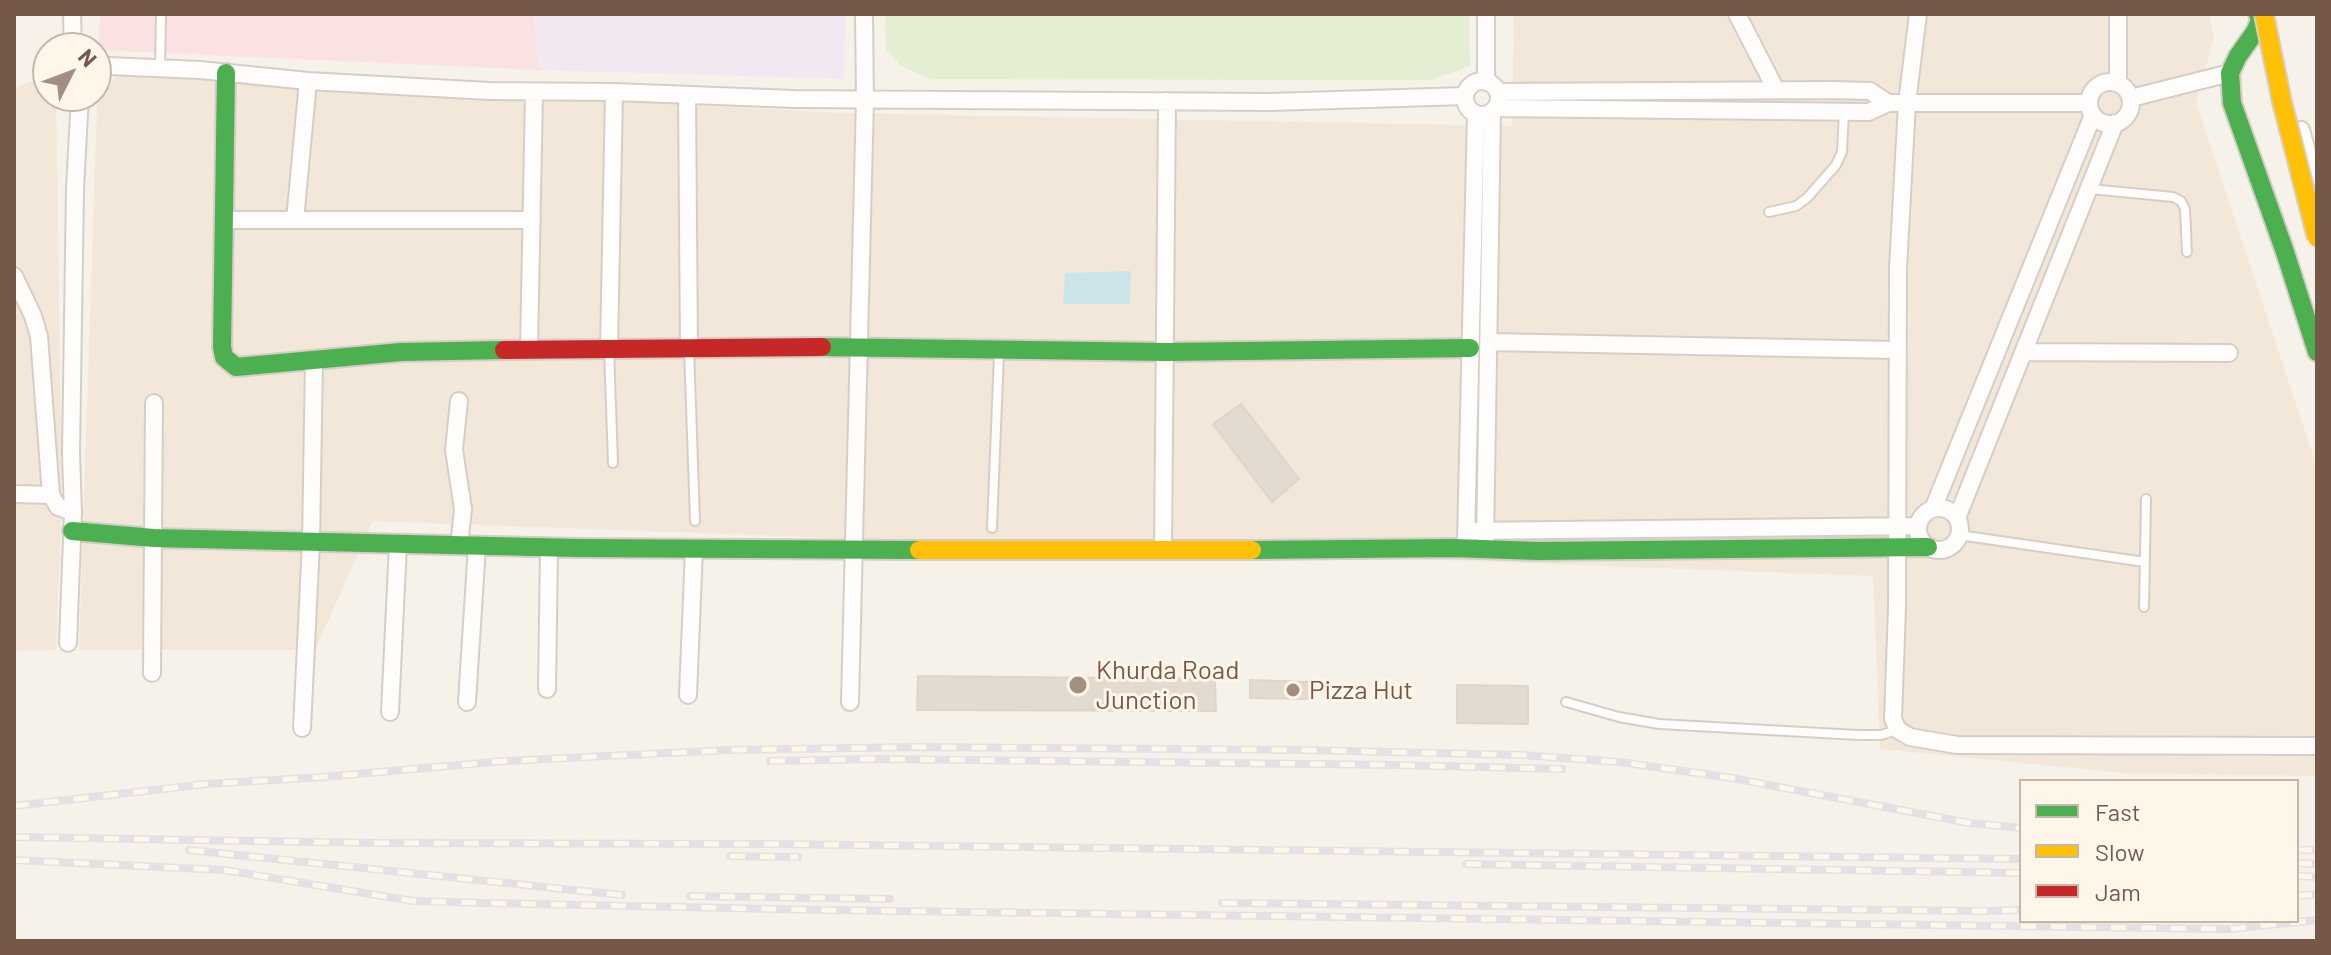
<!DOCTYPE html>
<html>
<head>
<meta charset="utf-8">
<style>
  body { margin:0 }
  #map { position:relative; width:2331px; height:955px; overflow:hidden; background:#f7f2e9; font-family:Barlow,sans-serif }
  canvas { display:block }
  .frame { position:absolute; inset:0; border:16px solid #765848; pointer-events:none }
  .legend { position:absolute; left:2019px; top:779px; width:280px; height:144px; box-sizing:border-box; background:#fff6ea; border:2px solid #c8b7a9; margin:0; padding:10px 14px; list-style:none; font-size:24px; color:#765848 }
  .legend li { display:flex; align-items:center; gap:16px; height:40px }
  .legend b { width:40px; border:2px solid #c8b7a9 }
  .north { position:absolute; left:32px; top:32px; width:80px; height:80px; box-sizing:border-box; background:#fff6ea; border:2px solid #c8b7a9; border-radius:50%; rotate:48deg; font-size:22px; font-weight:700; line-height:32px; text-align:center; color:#765848 }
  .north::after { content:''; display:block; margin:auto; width:28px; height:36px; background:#a38e80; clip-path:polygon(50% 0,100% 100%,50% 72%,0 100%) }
</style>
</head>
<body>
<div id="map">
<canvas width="2331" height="955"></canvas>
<div class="frame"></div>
<ul class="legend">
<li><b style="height:10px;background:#4caf50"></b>Fast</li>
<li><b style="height:10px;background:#ffc107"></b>Slow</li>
<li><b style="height:10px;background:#c62828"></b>Jam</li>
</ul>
<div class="north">N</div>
</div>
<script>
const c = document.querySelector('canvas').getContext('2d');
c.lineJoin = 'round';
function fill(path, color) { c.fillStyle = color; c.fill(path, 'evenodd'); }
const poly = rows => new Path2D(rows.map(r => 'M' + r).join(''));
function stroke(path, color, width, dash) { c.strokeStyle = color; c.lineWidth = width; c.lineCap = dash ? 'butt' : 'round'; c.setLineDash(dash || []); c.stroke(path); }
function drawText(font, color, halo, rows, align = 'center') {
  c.font = font + ' Barlow,sans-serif'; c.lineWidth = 6; c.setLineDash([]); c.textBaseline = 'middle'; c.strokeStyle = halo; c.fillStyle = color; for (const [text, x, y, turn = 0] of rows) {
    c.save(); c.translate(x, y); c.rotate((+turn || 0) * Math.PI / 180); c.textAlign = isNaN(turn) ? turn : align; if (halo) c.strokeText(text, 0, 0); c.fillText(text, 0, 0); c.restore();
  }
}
fill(poly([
  [1514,14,2209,14,2214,38,2196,103,2317,467,2317,776,2124,773,1880,749,1873,576,373,521,315,650,79,650,97,105,117,75,843,113,1512,126],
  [48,75,48,96,56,96,62,496,56,650,14,651,14,88]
]), '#f3e7d9');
fill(poly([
  [534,14,845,14,844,79,539,70]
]), '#f3e8f2');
fill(poly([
  [100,14,534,14,539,70,98,50]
]), '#f9e2e1');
fill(poly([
  [885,14,1469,14,1470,66,1431,80,930,79,901,66,886,49]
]), '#e3eed3');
fill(poly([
  [1131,271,1130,304,1063,304,1065,273]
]), '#cae5e8');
const building = poly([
  [1241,404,1299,479,1272,502,1213,424,1241,404],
  [918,676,1215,679,1216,711,917,710,918,676],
  [1250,680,1309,682,1309,699,1250,698,1250,680],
  [1457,685,1528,686,1528,724,1457,723,1457,685]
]);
fill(building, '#e3dad0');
stroke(building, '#e0d4cb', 2);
const lane = poly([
  [160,68,161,14],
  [2090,189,2173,197,2181,201,2185,209,2187,252],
  [1769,212,1796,206,1807,198,1836,165,1842,152,1844,112],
  [689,348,695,521],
  [609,349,613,463],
  [992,528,999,353],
  [1959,535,2145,562],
  [2144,607,2146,499],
  [1566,702,1619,717,1659,724,1858,735,1881,735,1897,730]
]);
const street = poly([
  [72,14,73,48],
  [1737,14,1776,90],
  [1918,14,1907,103,1898,268,1897,608,1893,719,1898,730,1910,737,1957,745,2317,746],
  [96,70,109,66,200,70,308,81,489,91,614,92,794,99,1271,102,1465,96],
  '1465 98a17 17 0 1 1 34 0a17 17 0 1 1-34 0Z',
  [1486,82,1486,14],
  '2089 103a21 21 0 1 1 42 0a21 21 0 1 1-42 0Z',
  [2118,83,2118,14],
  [1498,92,1831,90,1870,91,1888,103],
  [687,95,689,348],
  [2131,98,2230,73],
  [1496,108,1869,112,1888,103,2089,103],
  [2301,130,2317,188],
  [224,220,532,220],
  [295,220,308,81],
  [14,276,33,316,39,336,51,495,58,507,73,512],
  [1489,342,1896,350],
  [609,348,614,92],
  [529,349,534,92],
  [2024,352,2229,353],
  [14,494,51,495],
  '1918 529a21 21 0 1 1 42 0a21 21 0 1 1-42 0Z',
  [1933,509,2093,115],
  [1957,518,2115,123],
  [1466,531,1918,526],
  [1466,541,1476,114],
  [1485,543,1492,112],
  [459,546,463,509,454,450,459,401],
  [1163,550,1167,101],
  [68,643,73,512,71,453,75,188,80,96],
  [152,673,154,403],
  [547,689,549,548],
  [688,695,694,549],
  [467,702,477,546],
  [850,702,865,99,864,14],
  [390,712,398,544],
  [302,728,311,542,314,360]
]);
const fast = poly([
  [2258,14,2260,21,2255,32,2238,56,2230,73,2232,103,2285,252,2317,352],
  [226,73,222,347,224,357,236,367,401,352,504,350],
  [822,347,1166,352,1470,348],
  [72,531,154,538,577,548,919,550],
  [1252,550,1453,548,1538,551,1928,547]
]);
const slow = poly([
  [919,550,1252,550]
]);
const jam = poly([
  [504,350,822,347]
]);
stroke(lane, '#d6cec6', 12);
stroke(street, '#d6cec6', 20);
stroke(fast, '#d6cec6', 22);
stroke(slow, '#d6cec6', 22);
stroke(jam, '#d6cec6', 22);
stroke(lane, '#fefdfc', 8);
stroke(street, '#fefdfc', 16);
stroke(fast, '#4caf50', 18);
stroke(slow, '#ffc107', 18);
stroke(jam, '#c62828', 18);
const rail = poly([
  [770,761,879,759,1396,765,1562,769],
  [14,806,206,784,323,777,504,761,731,750,913,747,1305,750,1522,755,1620,762,1732,778,1969,823,2021,828],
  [14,837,377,843,766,844,2021,859],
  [189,850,622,895],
  [2297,850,2317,850],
  [730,856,798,857],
  [14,860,224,870,413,901,484,903,824,910,2230,929,2317,920],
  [2297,863,2317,864],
  [1466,864,2021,873],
  [2297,876,2317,877],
  [690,896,890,899],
  [2297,896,2317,894],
  [1222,903,1982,911,2021,910]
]);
stroke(rail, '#e4e1e4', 8);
stroke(rail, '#fff6ea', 5, [15]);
const slowBridge = poly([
  [2264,14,2282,102,2317,238]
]);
stroke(slowBridge, '#d8cfc8', 22, []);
stroke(slowBridge, '#ffc107', 18);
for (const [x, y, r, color] of [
  [1078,685,10,"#a38e80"],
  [1293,690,8,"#a38e80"]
]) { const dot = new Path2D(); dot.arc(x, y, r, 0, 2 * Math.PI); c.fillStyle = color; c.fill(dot); stroke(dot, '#fff6ea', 3); }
drawText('26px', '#765848', '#fff6ea', [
  ["Khurda Road",1096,670],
  ["Junction",1096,700],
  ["Pizza Hut",1309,690]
], 'left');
</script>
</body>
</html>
